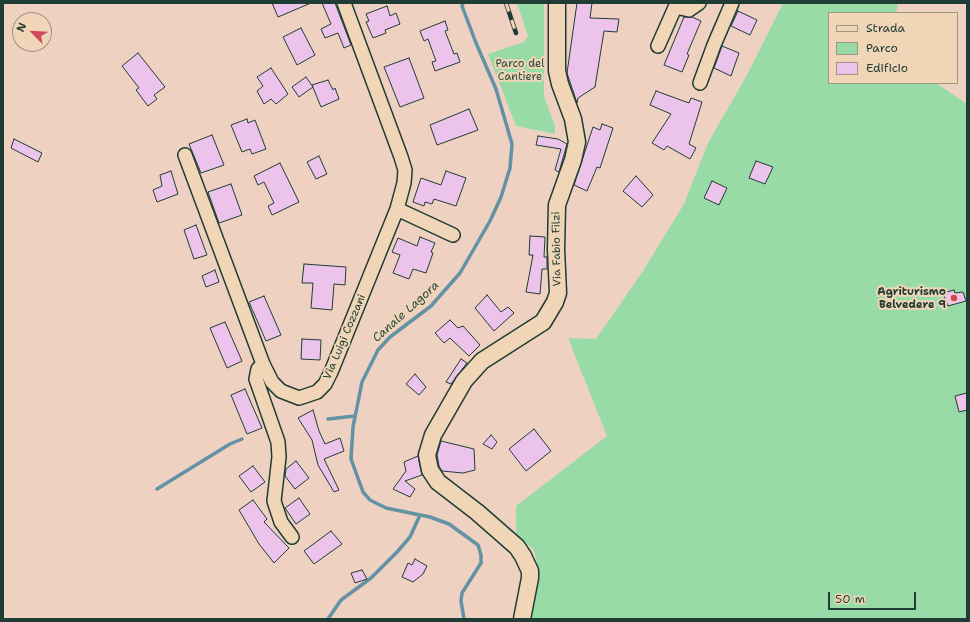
<!DOCTYPE html>
<html>
<head>
<meta charset="utf-8">
<style>
  body { margin:0 }
  #map { position:relative; width:970px; height:622px; overflow:hidden; background:#efd1c1; font-family:"Shantell Sans",sans-serif }
  canvas { display:block }
  .frame { position:absolute; inset:0; border:4px solid #1f3d34; pointer-events:none }
  .legend { position:absolute; left:828px; top:12px; width:130px; height:72px; box-sizing:border-box; background:#f0d5b7; border:1px solid #9c9883; margin:0; padding:5px 7px; list-style:none; font-size:12px; color:#1f3d34 }
  .legend li { display:flex; align-items:center; gap:8px; height:20px }
  .legend b { width:20px; border:1px solid #9c9883 }
  .north { position:absolute; left:12px; top:12px; width:40px; height:40px; box-sizing:border-box; background:#f0d5b7; border:1px solid #9c9883; border-radius:50%; rotate:294deg; font-size:11px; font-weight:700; line-height:16px; text-align:center; color:#1f3d34 }
  .north::after { content:''; display:block; margin:auto; width:14px; height:18px; background:#d1495b; clip-path:polygon(50% 0,100% 100%,50% 72%,0 100%) }
  .scale { position:absolute; left:828px; top:592px; width:88px; height:18px; box-sizing:border-box; border:2px solid #1f3d34; border-top:0; padding-left:5px; font-size:12px; line-height:14px; white-space:nowrap; color:#1f3d34; -webkit-text-stroke:3px #f0d5b7; paint-order:stroke }
</style>
</head>
<body>
<div id="map">
<canvas width="970" height="622"></canvas>
<div class="frame"></div>
<ul class="legend">
<li><b style="height:5px;background:#f0d5b7"></b>Strada</li>
<li><b style="height:11px;background:#98dba7"></b>Parco</li>
<li><b style="height:11px;background:#ecc3ea"></b>Edificio</li>
</ul>
<div class="north">N</div>
<div class="scale">50 m</div>
</div>
<script>
const c = document.querySelector('canvas').getContext('2d');
c.lineJoin = 'round';
function fill(path, color) { c.fillStyle = color; c.fill(path, 'evenodd'); }
const poly = rows => new Path2D(rows.map(r => 'M' + r).join(''));
function stroke(path, color, width, dash) { c.strokeStyle = color; c.lineWidth = width; c.lineCap = dash ? 'butt' : 'round'; c.setLineDash(dash || []); c.stroke(path); }
function drawText(font, color, halo, rows, align = 'center') {
  c.font = font + ' "Shantell Sans",sans-serif'; c.lineWidth = 4; c.setLineDash([]); c.textBaseline = 'middle'; c.strokeStyle = halo; c.fillStyle = color; for (const [text, x, y, turn = 0] of rows) {
    c.save(); c.translate(x, y); c.rotate((+turn || 0) * Math.PI / 180); c.textAlign = isNaN(turn) ? turn : align; if (halo) c.strokeText(text, 0, 0); c.fillText(text, 0, 0); c.restore();
  }
}
fill(poly([
  [517,3,544,3,544,96,555,126,555,134,516,126,488,54,524,42,528,36],
  [783,3,898,3,896,13,829,13,829,83,936,83,967,104,967,619,530,619,539,571,534,550,516,534,516,506,607,436,568,338,596,339,643,271,684,204,708,143,747,75]
]), '#98dba7');
stroke(poly([
  [463,3,462,6,476,43,496,89,512,144,510,168,501,197,490,221,460,273,431,306,390,337,378,350,362,382,353,427,351,459,363,492,370,500,386,508,430,517,449,524,478,545,481,555,481,563,462,593,461,601,464,619],
  [328,419,355,416],
  [157,489,230,444,242,439],
  [328,619,341,600,371,578,397,552,410,537,420,515]
]), '#6292a4', 3.5);
const building = poly([
  [272,3,311,3,278,17,272,3],
  [322,3,335,3,351,45,344,48,338,33,325,38,321,29,331,24,322,3],
  [577,3,592,3,590,18,619,19,617,32,604,31,595,87,578,98,577,103,567,73,577,3],
  [387,6,390,16,396,13,400,24,385,30,386,33,373,38,366,22,369,21,366,14,387,6],
  [738,11,757,20,750,35,731,26,738,11],
  [684,17,692,17,701,21,687,54,689,55,682,72,664,65,684,17],
  [445,21,448,30,445,31,454,54,457,53,460,62,435,71,432,62,436,61,428,39,424,41,420,31,445,21],
  [301,28,315,55,297,65,283,37,301,28],
  [722,46,739,53,731,76,714,68,722,46],
  [138,53,165,87,154,95,157,99,148,106,136,90,139,88,122,66,138,53],
  [409,58,424,98,400,107,384,67,409,58],
  [271,68,288,94,276,104,271,99,264,104,257,91,263,86,257,77,271,68],
  [306,77,313,87,299,97,292,87,306,77],
  [328,80,333,90,335,88,339,99,321,107,312,85,328,80],
  [656,91,689,103,691,98,702,102,689,144,696,148,690,159,667,146,664,150,652,143,671,114,650,105,656,91],
  [469,109,478,130,437,145,430,125,469,109],
  [247,119,248,123,255,120,266,149,252,154,250,149,242,152,231,125,247,119],
  [602,124,613,128,600,168,597,167,587,191,574,185,593,127,600,130,602,124],
  [212,135,224,165,201,173,189,144,212,135],
  [538,136,558,139,567,144,559,172,555,170,561,149,536,145,538,136],
  [14,139,42,153,38,162,11,148,14,139],
  [319,156,327,174,316,179,307,162,319,156],
  [756,161,773,167,765,184,749,178,756,161],
  [280,163,299,202,272,215,268,206,274,203,264,182,258,185,254,176,280,163],
  [171,171,178,194,157,202,153,190,162,186,160,175,171,171],
  [446,171,466,178,456,206,434,199,432,204,425,202,424,206,413,202,421,178,441,185,446,171],
  [636,176,653,195,642,207,623,191,636,176],
  [712,181,727,188,719,205,704,198,712,181],
  [231,184,242,215,219,223,208,192,231,184],
  [196,225,207,255,194,259,184,230,196,225],
  [530,236,545,237,544,257,547,257,547,269,542,269,540,294,526,292,533,255,529,255,530,236],
  [420,237,435,243,431,252,433,253,426,273,413,269,409,279,393,273,400,255,392,252,398,238,417,246,420,237],
  [304,264,346,267,345,285,334,284,332,310,311,308,313,283,302,283,304,264],
  [215,270,219,282,206,287,202,276,215,270],
  [954,290,955,293,963,292,966,301,948,306,943,293,954,290],
  [487,295,501,312,508,307,514,313,494,331,475,308,487,295],
  [264,296,281,335,266,341,249,302,264,296],
  [450,320,458,328,463,326,480,345,469,356,450,338,444,343,435,333,450,320],
  [225,322,242,361,227,368,210,328,225,322],
  [302,339,321,340,320,360,301,359,302,339],
  [461,359,467,363,451,384,446,382,461,359],
  [415,374,426,387,419,395,406,384,415,374],
  [245,389,262,428,247,434,231,395,245,389],
  [967,393,967,410,959,412,955,396,967,393],
  [313,410,319,431,325,444,340,438,344,451,324,459,339,490,334,492,318,465,312,440,298,418,313,410],
  [534,429,551,451,526,471,509,449,534,429],
  [491,435,497,442,492,449,483,444,491,435],
  [441,441,474,449,475,470,463,473,442,471,439,466,437,455,441,441],
  [418,456,422,475,405,481,415,489,410,497,393,489,406,471,404,462,418,456],
  [296,461,309,478,295,489,285,476,286,469,296,461],
  [253,466,265,482,251,492,239,476,253,466],
  [299,498,310,514,296,524,285,508,299,498],
  [253,500,267,519,264,522,289,548,274,563,259,544,239,510,253,500],
  [331,531,342,544,314,564,304,551,331,531],
  [415,559,427,566,423,574,413,582,402,577,408,563,412,565,415,559],
  [362,570,367,579,355,583,351,573,362,570]
]);
fill(building, '#ecc3ea');
stroke(building, '#1f3d34', 1);
const minor = poly([
  [676,7,689,10,699,3],
  [658,46,677,3],
  [700,83,714,45,732,3],
  [185,155,263,364,272,382,281,391,299,398,317,392,325,384,331,372,397,209,404,183,405,170,401,157,344,3],
  [397,209,453,235],
  [263,364,258,369,256,379,278,442,279,457,274,501,281,522,292,537]
]);
const tertiary = poly([
  [522,619,530,578,530,571,523,556,517,547,477,512,438,482,430,470,427,455,433,435,464,381,482,361,543,322,555,302,558,293,556,249,557,205,573,160,577,142,573,119,560,84,557,71,557,3]
]);
stroke(minor, '#1f3d34', 16);
stroke(tertiary, '#1f3d34', 19);
stroke(minor, '#f0d5b7', 13);
stroke(tertiary, '#f0d5b7', 16);
const rail = poly([
  [506,3,516,33]
]);
stroke(rail, '#1f3d34', 4.5);
stroke(rail, '#f0d5b7', 3, [9]);
for (const [x, y, r, color] of [
  [954,298,4,"#d1495b"]
]) { const dot = new Path2D(); dot.arc(x, y, r, 0, 2 * Math.PI); c.fillStyle = color; c.fill(dot); stroke(dot, '#f0d5b7', 1.5); }
drawText('11px', '#2b4d40', '#f0d5b7', [
  ["Parco del",520,64],
  ["Cantiere",520,77]
]);
drawText('11px', '#1f3d34', '#f0d5b7', [
  ["Via Fabio Filzi",557,249,-91],
  ["Via Luigi Cozzani",345,337,-67]
]);
drawText('bold 11px', '#1f3d34', '#f0d5b7', [
  ["Agriturismo",946,292],
  ["Belvedere 9",946,305]
], 'right');
drawText('italic 12px', '#2a4b47', '#f0d5b7', [
  ["Canale Lagora",406,312,-42]
]);
</script>
</body>
</html>
